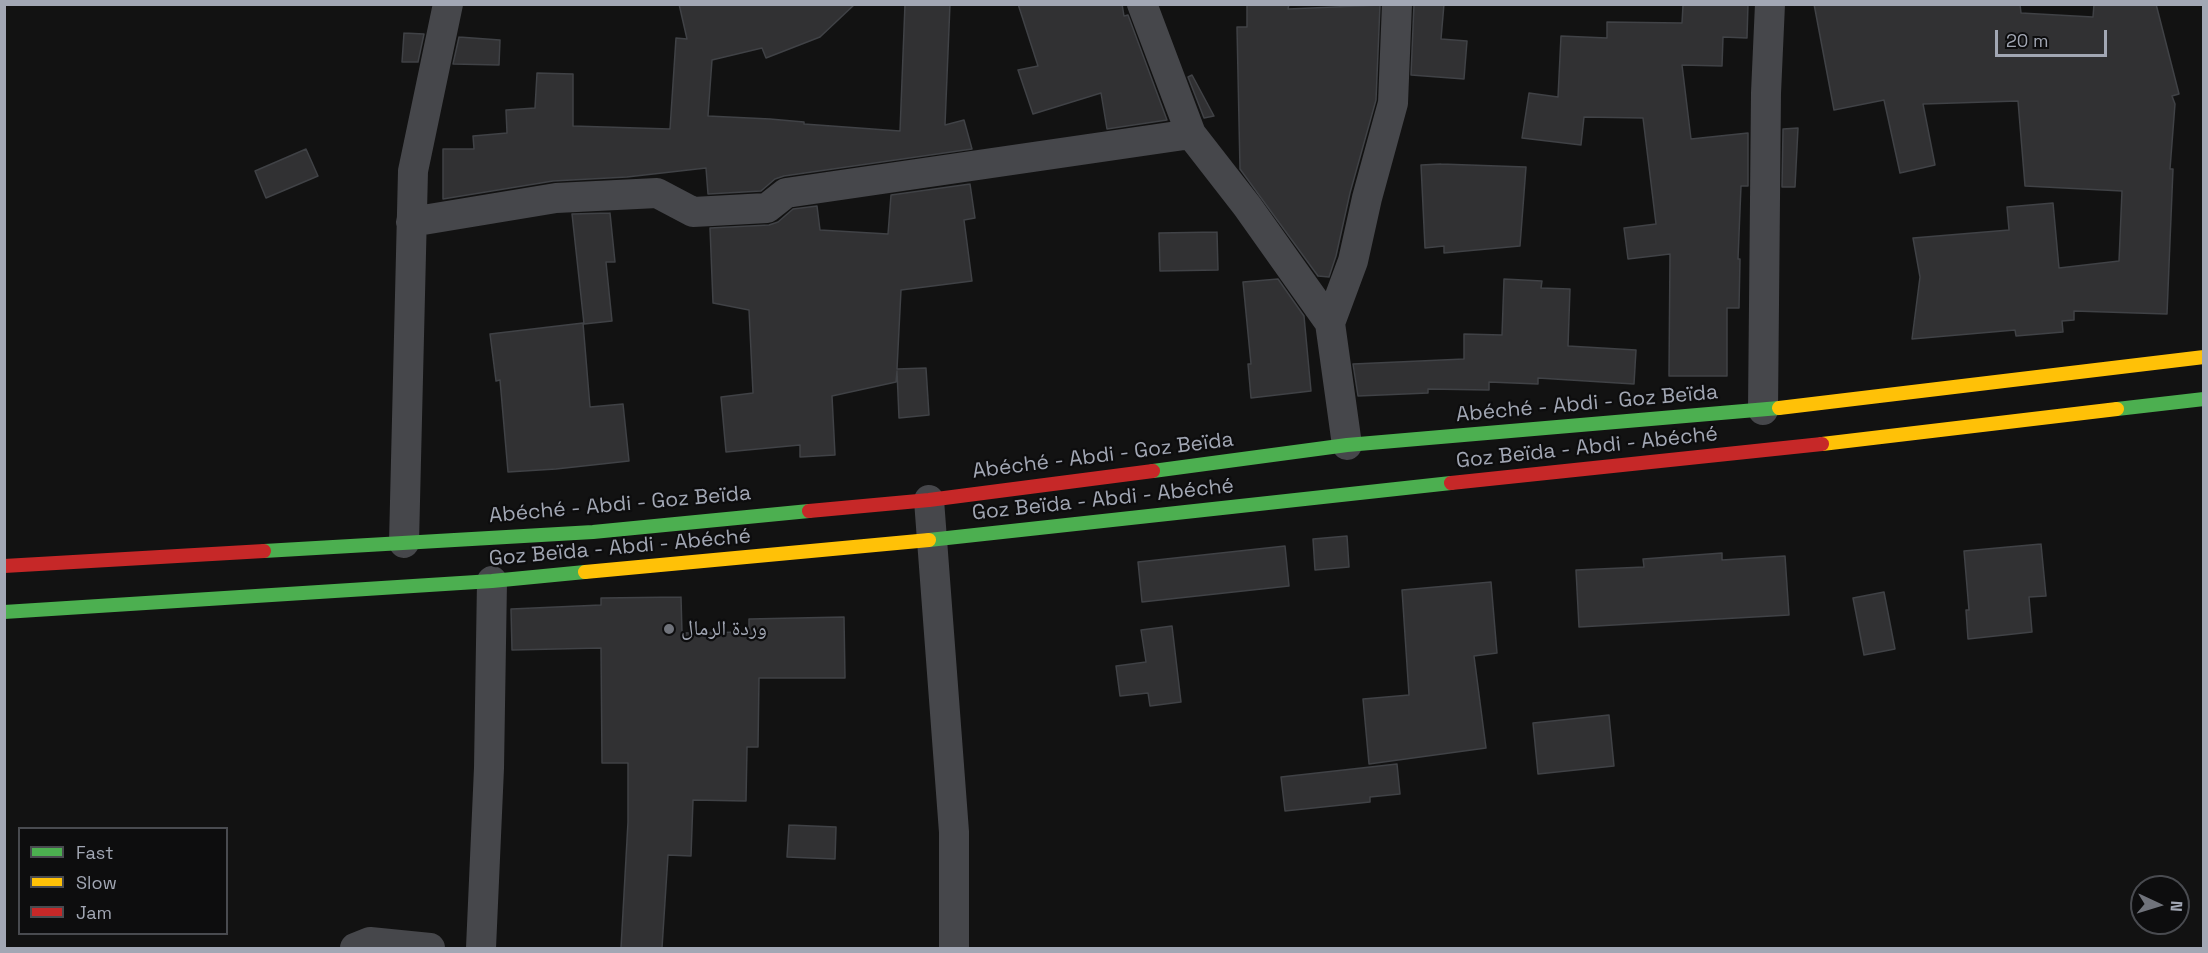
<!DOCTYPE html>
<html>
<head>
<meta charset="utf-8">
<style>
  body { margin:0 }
  #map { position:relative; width:2208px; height:953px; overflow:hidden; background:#121212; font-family:"Space Grotesk",sans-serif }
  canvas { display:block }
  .frame { position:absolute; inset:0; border:6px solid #a2a7b4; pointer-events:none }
  .legend { position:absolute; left:18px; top:827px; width:210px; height:108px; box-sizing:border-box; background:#0d0d0e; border:2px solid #494b50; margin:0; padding:8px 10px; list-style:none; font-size:18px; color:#a2a7b4 }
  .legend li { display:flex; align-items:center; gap:12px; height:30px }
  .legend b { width:30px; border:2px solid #494b50 }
  .north { position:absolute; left:2130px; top:875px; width:60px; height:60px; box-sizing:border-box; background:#0d0d0e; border:2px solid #494b50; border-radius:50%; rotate:94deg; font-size:16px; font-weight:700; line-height:24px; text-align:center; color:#a2a7b4 }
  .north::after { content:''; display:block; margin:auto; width:21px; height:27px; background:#70737b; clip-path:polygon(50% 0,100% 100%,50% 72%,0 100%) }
  .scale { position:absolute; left:1995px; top:30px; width:112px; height:27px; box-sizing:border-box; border:3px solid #a2a7b4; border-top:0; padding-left:8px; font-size:18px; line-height:21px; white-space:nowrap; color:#a2a7b4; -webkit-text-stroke:4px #0d0d0e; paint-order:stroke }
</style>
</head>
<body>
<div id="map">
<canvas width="2208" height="953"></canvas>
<div class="frame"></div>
<ul class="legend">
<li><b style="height:8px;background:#4caf50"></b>Fast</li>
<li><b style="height:8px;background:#ffc107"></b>Slow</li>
<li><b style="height:8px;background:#c62828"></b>Jam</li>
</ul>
<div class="north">N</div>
<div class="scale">20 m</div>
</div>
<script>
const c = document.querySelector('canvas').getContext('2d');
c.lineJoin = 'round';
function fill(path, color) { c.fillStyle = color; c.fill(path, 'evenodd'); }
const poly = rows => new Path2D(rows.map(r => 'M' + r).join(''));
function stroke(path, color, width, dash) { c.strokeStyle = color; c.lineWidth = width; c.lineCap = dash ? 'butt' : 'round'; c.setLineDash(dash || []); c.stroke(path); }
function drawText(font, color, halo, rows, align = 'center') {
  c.font = font + ' "Space Grotesk","Noto Naskh Arabic",sans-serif'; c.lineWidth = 4.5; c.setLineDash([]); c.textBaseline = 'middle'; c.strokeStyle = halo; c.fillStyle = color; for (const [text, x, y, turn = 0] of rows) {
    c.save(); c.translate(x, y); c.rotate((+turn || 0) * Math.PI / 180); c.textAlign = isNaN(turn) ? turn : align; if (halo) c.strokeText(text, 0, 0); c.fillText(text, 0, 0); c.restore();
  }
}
const building = poly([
  [679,4,855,4,820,37,766,58,762,48,712,60,708,116,770,119,804,122,804,124,900,131,905,4,950,4,945,125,964,120,972,149,784,176,775,179,761,191,708,194,706,168,627,177,553,181,443,199,443,149,474,149,473,136,507,133,506,110,535,108,537,73,573,74,573,126,670,129,676,38,687,39,679,4],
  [1018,4,1122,4,1124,16,1128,15,1167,120,1107,129,1101,93,1033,114,1018,70,1038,66,1018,4],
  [1247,4,1289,4,1288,9,1380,5,1376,100,1350,193,1336,256,1329,277,1318,276,1240,169,1237,27,1247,27,1247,4],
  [1414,4,1444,4,1441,39,1467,41,1464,79,1411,75,1414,4],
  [1718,4,1748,4,1747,38,1723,37,1722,66,1682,65,1691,139,1748,133,1748,186,1741,186,1738,259,1740,259,1739,308,1727,308,1727,376,1669,376,1670,254,1628,259,1624,228,1656,224,1643,118,1584,117,1581,145,1522,138,1529,93,1558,97,1561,36,1607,38,1607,22,1682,23,1683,5,1718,4],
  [1814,4,2020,4,2021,13,2093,17,2094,4,2156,4,2179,94,2172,96,2175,104,2170,169,2173,169,2167,314,2074,311,2074,320,2062,321,2063,332,2016,336,2015,330,1912,339,1920,277,1913,238,2009,230,2007,207,2053,203,2059,268,2119,261,2122,191,2025,186,2018,101,1923,104,1935,165,1900,173,1884,100,1834,110,1814,4],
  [404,33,424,34,418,62,402,62,404,33],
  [459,37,500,40,499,65,453,64,459,37],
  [1192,75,1214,116,1204,118,1188,77,1192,75],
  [1798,128,1795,187,1782,187,1783,129,1798,128],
  [306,149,318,176,266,198,255,171,306,149],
  [1441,164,1526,167,1520,246,1444,253,1444,246,1425,248,1421,165,1441,164],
  [970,184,975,218,964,220,972,281,901,290,897,369,926,368,929,415,899,418,897,371,896,382,832,396,835,455,800,457,800,445,726,452,721,397,753,393,749,310,713,303,710,228,769,225,778,222,793,209,817,206,820,230,888,234,891,195,970,184],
  [610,213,615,262,606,262,612,321,584,324,572,214,610,213],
  [1217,232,1218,270,1160,271,1159,233,1217,232],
  [1278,279,1304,316,1311,391,1251,398,1248,364,1251,364,1243,282,1278,279],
  [1504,279,1542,281,1541,288,1570,289,1568,346,1636,350,1634,384,1538,378,1538,384,1489,382,1489,390,1428,389,1428,393,1358,396,1353,364,1464,359,1464,334,1502,335,1504,279],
  [583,323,590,407,623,404,629,461,556,469,508,472,500,380,496,381,490,334,583,323],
  [1347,536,1349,567,1315,570,1313,539,1347,536],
  [2041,544,2046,596,2029,597,2032,632,1968,639,1966,610,1969,610,1964,551,2041,544],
  [1285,546,1289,586,1142,602,1138,562,1285,546],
  [1722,553,1722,560,1785,556,1789,615,1579,627,1576,570,1644,567,1643,559,1722,553],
  [1491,582,1497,653,1474,656,1486,748,1369,764,1363,699,1409,695,1402,590,1491,582],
  [1884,592,1895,649,1864,655,1853,598,1884,592],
  [681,597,682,633,749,632,749,619,844,617,845,678,759,678,758,747,747,747,746,801,693,800,691,856,668,855,662,948,621,948,628,822,628,763,602,763,601,648,512,650,511,609,601,605,601,598,681,597],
  [1172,626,1181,702,1150,706,1148,693,1120,696,1116,666,1146,662,1141,630,1172,626],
  [1609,715,1614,766,1538,774,1533,723,1609,715],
  [1397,764,1400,794,1370,797,1370,802,1285,811,1281,777,1397,764],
  [789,825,836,827,835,859,787,857,789,825]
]);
fill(building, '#313133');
stroke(building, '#404246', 1.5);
stroke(poly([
  [1142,4,1191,134,1247,206,1330,323,1347,445],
  [411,222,556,198,657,193,693,212,767,208,786,193,1191,134],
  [1330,323,1353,261,1367,198,1393,103,1397,4],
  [1763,410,1766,93,1770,4],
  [929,500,954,832,954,948],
  [404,543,413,171,448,4],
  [355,948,370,942,430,948],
  [481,948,489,768,492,581]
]), '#46474b', 30);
stroke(poly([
  [2117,409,2204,399],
  [1153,471,1347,445,1779,408],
  [929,540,1451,483],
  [264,551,593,532,809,511],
  [4,612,492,581,585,572]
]), '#4caf50', 14);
stroke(poly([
  [1779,408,2204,357],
  [1822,444,2117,409],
  [585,572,929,540]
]), '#ffc107', 14);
stroke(poly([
  [1451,483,1822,444],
  [809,511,929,500,1153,471],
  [4,566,264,551]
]), '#c62828', 14);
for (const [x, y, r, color] of [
  [669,629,6,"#70737b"]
]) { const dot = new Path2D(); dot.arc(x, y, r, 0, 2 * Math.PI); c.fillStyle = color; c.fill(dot); stroke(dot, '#0d0d0e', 2); }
drawText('21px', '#a2a7b4', '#0d0d0e', [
  ["Abéché - Abdi - Goz Beïda",1587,404,-5],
  ["Goz Beïda - Abdi - Abéché",1587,448,-6],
  ["Abéché - Abdi - Goz Beïda",1103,456,-7],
  ["Goz Beïda - Abdi - Abéché",1103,500,-6],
  ["Abéché - Abdi - Goz Beïda",620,505,-5],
  ["Goz Beïda - Abdi - Abéché",620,548,-5]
]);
drawText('21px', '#a2a7b4', '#0d0d0e', [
  ["وردة الرمال",681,629]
], 'left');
</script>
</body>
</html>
